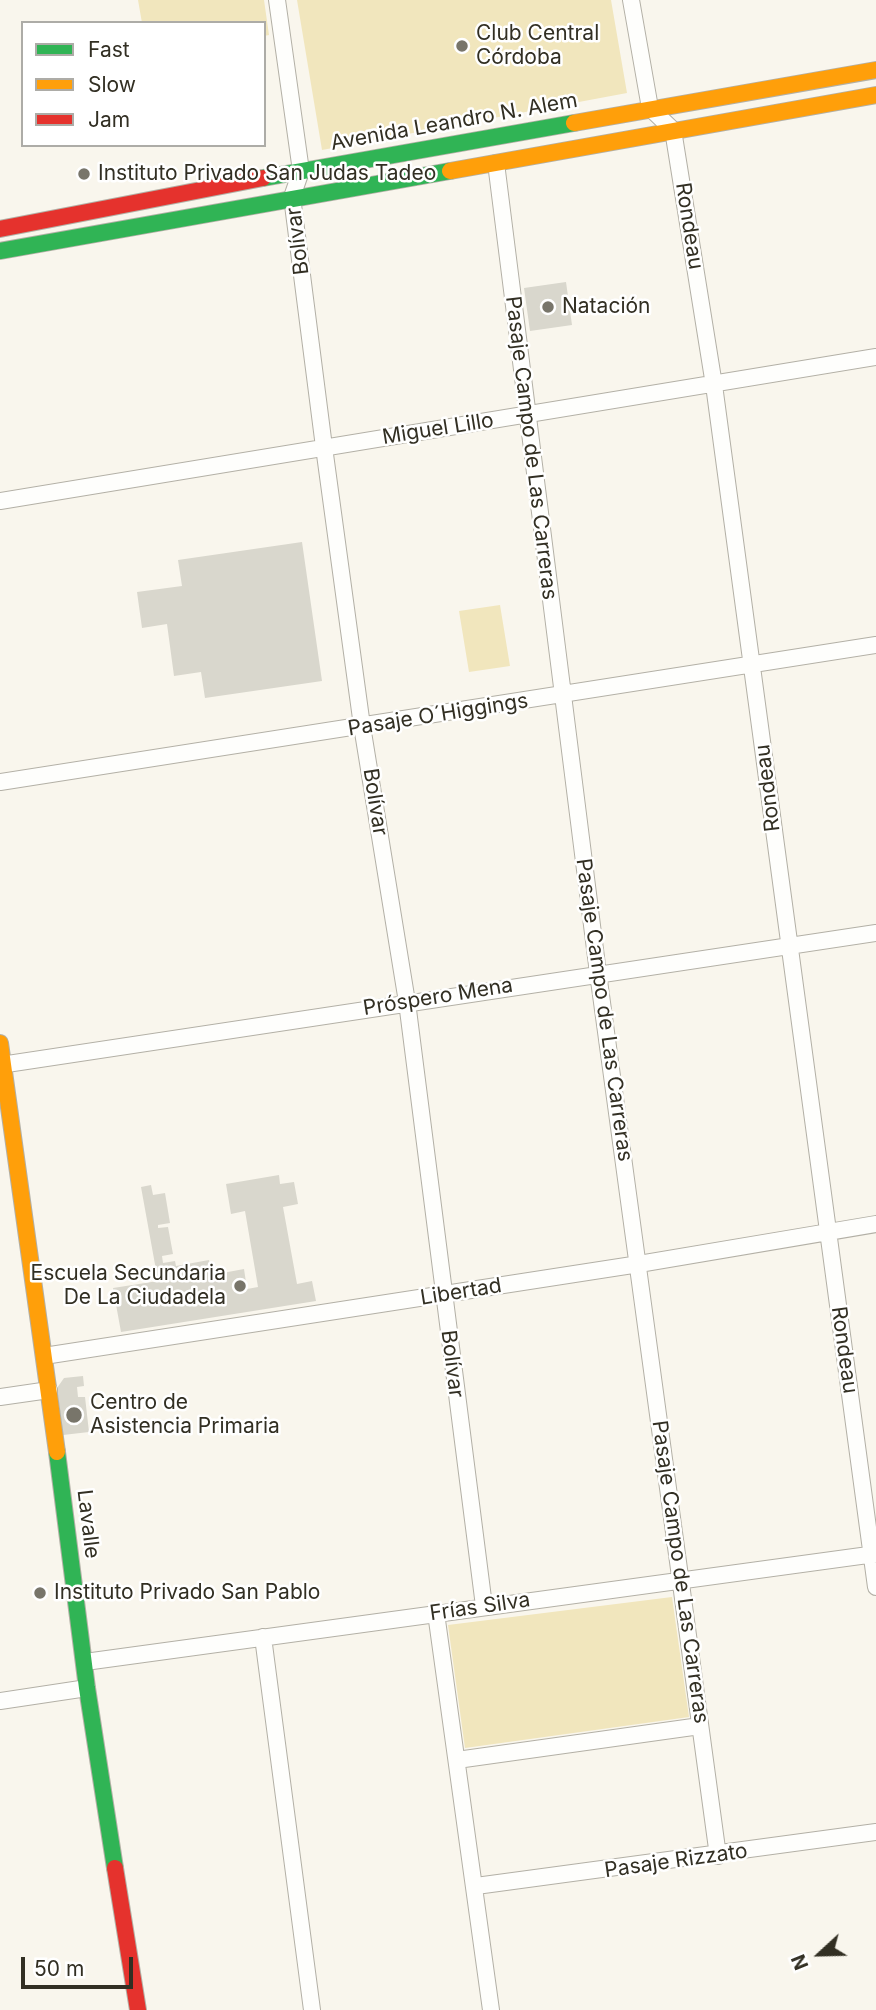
<!DOCTYPE html>
<html>
<head>
<meta charset="utf-8">
<style>
  body { margin:0 }
  #map { position:relative; width:876px; height:2010px; overflow:hidden; background:#f9f6ed; font-family:Inter,sans-serif }
  canvas { display:block }
  .legend { position:absolute; left:21px; top:21px; width:245px; height:126px; box-sizing:border-box; background:#fff; border:2px solid #adaca7; margin:0; padding:9px 12px; list-style:none; font-size:21px; color:#322f23 }
  .legend li { display:flex; align-items:center; gap:14px; height:35px }
  .legend b { width:35px; border:2px solid #adaca7 }
  .north { position:absolute; left:785px; top:1919px; width:70px; height:70px; -webkit-text-stroke:5px #fff; paint-order:stroke; rotate:248deg; font-size:19px; font-weight:700; line-height:28px; text-align:center; color:#322f23 }
  .north::after { content:''; display:block; margin:auto; width:24px; height:32px; background:#322f23; clip-path:polygon(50% 0,100% 100%,50% 72%,0 100%) }
  .scale { position:absolute; left:21px; top:1957px; width:112px; height:32px; box-sizing:border-box; border:4px solid #322f23; border-top:0; padding-left:9px; font-size:21px; line-height:24px; white-space:nowrap; color:#322f23; -webkit-text-stroke:5px #fff; paint-order:stroke }
</style>
</head>
<body>
<div id="map">
<canvas width="876" height="2010"></canvas>
<ul class="legend">
<li><b style="height:9px;background:#30b455"></b>Fast</li>
<li><b style="height:9px;background:#ff9f0a"></b>Slow</li>
<li><b style="height:9px;background:#e5322d"></b>Jam</li>
</ul>
<div class="north">N</div>
<div class="scale">50 m</div>
</div>
<script>
const c = document.querySelector('canvas').getContext('2d');
c.lineJoin = 'round';
function fill(path, color) { c.fillStyle = color; c.fill(path, 'evenodd'); }
const poly = rows => new Path2D(rows.map(r => 'M' + r).join(''));
function stroke(path, color, width, dash) { c.strokeStyle = color; c.lineWidth = width; c.lineCap = dash ? 'butt' : 'round'; c.setLineDash(dash || []); c.stroke(path); }
function drawText(font, color, halo, rows, align = 'center') {
  c.font = font + ' Inter,sans-serif'; c.lineWidth = 5; c.setLineDash([]); c.textBaseline = 'middle'; c.strokeStyle = halo; c.fillStyle = color; for (const [text, x, y, turn = 0] of rows) {
    c.save(); c.translate(x, y); c.rotate((+turn || 0) * Math.PI / 180); c.textAlign = isNaN(turn) ? turn : align; if (halo) c.strokeText(text, 0, 0); c.fillText(text, 0, 0); c.restore();
  }
}
fill(poly([
  [138,0,264,0,269,35,264,36,264,23,142,23],
  [297,0,611,0,627,93,322,150],
  [500,605,510,666,469,672,459,611],
  [672,1597,689,1717,465,1748,448,1625]
]), '#f1e6bd');
fill(poly([
  [566,282,572,325,530,331,524,288],
  [302,542,322,681,205,698,201,672,174,676,167,624,142,628,137,592,182,586,178,560],
  [279,1175,280,1184,294,1182,298,1204,283,1207,297,1284,312,1281,316,1301,121,1332,113,1288,158,1281,141,1187,151,1185,153,1195,165,1193,170,1223,158,1225,158,1228,168,1227,173,1254,162,1256,163,1263,175,1261,176,1266,209,1260,212,1275,244,1269,247,1289,258,1287,245,1211,231,1214,226,1184],
  [83,1376,84,1386,77,1387,78,1397,85,1397,89,1432,63,1435,57,1388,64,1378]
]), '#d9d7cd');
const street = poly([
  [277,0,301,171,292,197,324,447,362,726,407,1002,484,1606],
  [631,0,650,108,673,130,714,385,876,1587],
  [496,163,598,973,718,1856],
  [0,501,876,357],
  [0,782,876,645],
  [0,1065,876,933],
  [44,1356,639,1264,876,1224],
  [0,1397,49,1390],
  [436,1613,491,2010],
  [263,1637,312,2010],
  [85,1662,876,1554],
  [0,1701,87,1688],
  [457,1760,700,1726],
  [476,1886,876,1832]
]);
const fast = poly([
  [263,178,574,123],
  [0,251,450,171],
  [57,1452,87,1688,115,1868]
]);
const slow = poly([
  [574,123,876,70],
  [450,171,876,95],
  [0,1043,57,1452]
]);
const jam = poly([
  [0,229,263,178],
  [115,1868,138,2010]
]);
stroke(street, '#b3b0a6', 18);
stroke(fast, '#b3b0a6', 18);
stroke(slow, '#b3b0a6', 18);
stroke(jam, '#b3b0a6', 18);
stroke(street, '#fefefc', 16);
stroke(fast, '#30b455', 16);
stroke(slow, '#ff9f0a', 16);
stroke(jam, '#e5322d', 16);
for (const [x, y, r, color] of [
  [462,46,7,"#78756a"],
  [84,174,7,"#78756a"],
  [548,307,7,"#78756a"],
  [240,1286,7,"#78756a"],
  [74,1415,9,"#78756a"],
  [40,1593,7,"#78756a"]
]) { const dot = new Path2D(); dot.arc(x, y, r, 0, 2 * Math.PI); c.fillStyle = color; c.fill(dot); stroke(dot, '#fff', 2.5); }
drawText('21px', '#322f23', '#fff', [
  ["Club Central",476,34],
  ["Córdoba",476,58],
  ["Instituto Privado San Judas Tadeo",98,174],
  ["Natación",562,307],
  ["Escuela Secundaria",226,1274,"right"],
  ["De La Ciudadela",226,1298,"right"],
  ["Centro de",90,1403],
  ["Asistencia Primaria",90,1427],
  ["Instituto Privado San Pablo",54,1593]
], 'left');
drawText('21px', '#322f23', '#fff', [
  ["Avenida Leandro N. Alem",454,122,-10],
  ["Rondeau",689,226,81],
  ["Bolívar",298,241,-97],
  ["Miguel Lillo",438,429,-9],
  ["Pasaje Campo de Las Carreras",531,448,83],
  ["Pasaje O´Higgings",438,715,-9],
  ["Rondeau",768,788,-97],
  ["Bolívar",375,802,81],
  ["Próspero Mena",438,997,-9],
  ["Pasaje Campo de Las Carreras",604,1010,82],
  ["Libertad",461,1292,-9],
  ["Rondeau",844,1350,82],
  ["Bolívar",452,1364,83],
  ["Lavalle",88,1524,83],
  ["Pasaje Campo de Las Carreras",680,1572,82],
  ["Frías Silva",480,1607,-8],
  ["Pasaje Rizzato",676,1861,-8]
]);
</script>
</body>
</html>
